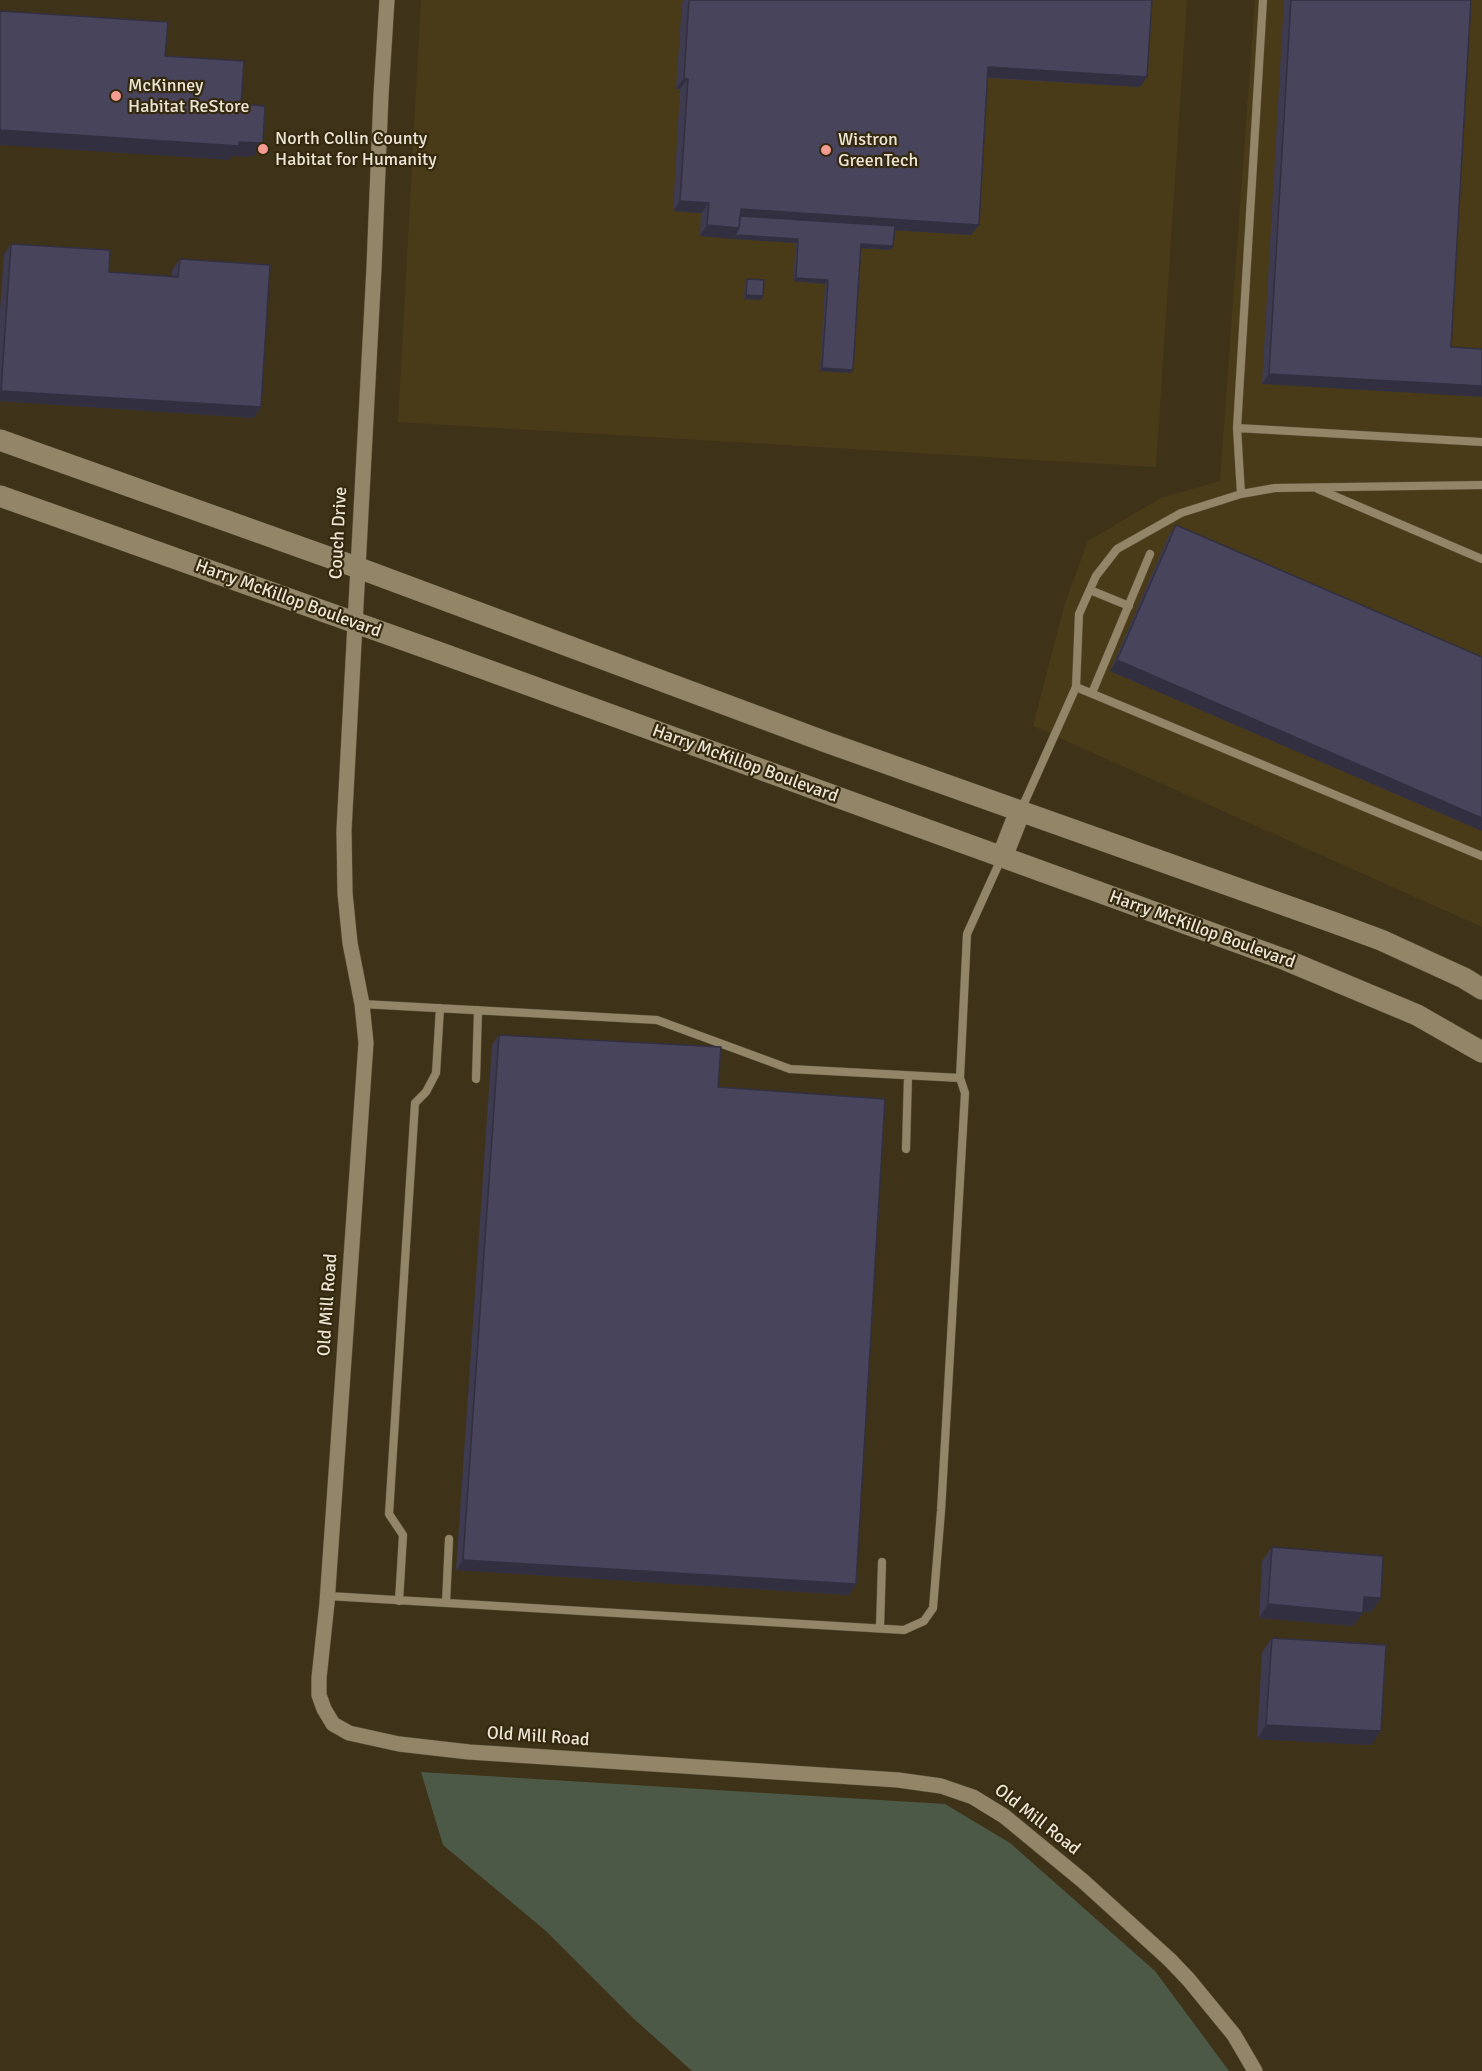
<!DOCTYPE html>
<html>
<head>
<meta charset="utf-8">
<style>
  body { margin:0 }
  canvas { display:block; background:#3e3318 }
</style>
</head>
<body>
<canvas width="1482" height="2071"></canvas>
<script>
const c = document.querySelector('canvas').getContext('2d');
c.lineJoin = 'round';
function fill(path, color) { c.fillStyle = color; c.fill(path, 'evenodd'); }
const poly = rows => new Path2D(rows.map(r => 'M' + r).join(''));
function stroke(path, color, width, dash) { c.strokeStyle = color; c.lineWidth = width; c.lineCap = dash ? 'butt' : 'round'; c.setLineDash(dash || []); c.stroke(path); }
function drawText(font, color, halo, rows, align = 'center') {
  c.font = font + ' Signika,sans-serif'; c.lineWidth = 4.5; c.setLineDash([]); c.textBaseline = 'middle'; c.strokeStyle = halo; c.fillStyle = color; for (const [text, x, y, turn = 0] of rows) {
    c.save(); c.translate(x, y); c.rotate((+turn || 0) * Math.PI / 180); c.textAlign = isNaN(turn) ? turn : align; if (halo) c.strokeText(text, 0, 0); c.fillText(text, 0, 0); c.restore();
  }
}
fill(poly([
  [421,0,1187,0,1156,467,398,422],
  [1255,0,1482,0,1482,927,1033,726,1065,603,1088,541,1161,498,1220,481]
]), '#493b18');
fill(poly([
  [421,1772,945,1804,1010,1843,1155,1971,1229,2071,692,2071,633,2018,546,1931,443,1845]
]), '#4c5946');
const service = poly([
  [1237,428,1482,442],
  [1318,489,1482,559],
  [1241,494,1237,428,1263,0],
  [1090,590,1129,606],
  [1076,687,1482,856],
  [1092,693,1150,554],
  [1021,810,1076,687,1079,614,1096,576,1117,549,1181,513,1241,494,1275,488,1482,485],
  [960,1078,967,934,1001,859],
  [476,1079,478,1010],
  [906,1149,908,1076],
  [328,1596,904,1630,924,1621,933,1608,941,1511,965,1093,960,1078,790,1069,657,1020,362,1004],
  [399,1601,403,1535,389,1514,415,1103,426,1092,436,1073,440,1008],
  [446,1603,449,1539],
  [880,1628,882,1562]
]);
const minor = poly([
  [387,0,381,95,374,268,344,830,345,893,350,943,362,1004,366,1043,327,1603,319,1678,319,1695,324,1709,333,1724,349,1733,399,1744,469,1752,898,1780,941,1786,973,1797,1004,1816,1083,1881,1170,1960,1189,1980,1234,2035,1255,2071]
]);
const secondary = poly([
  [0,440,356,567,826,742,1335,923,1381,940,1464,978,1482,989],
  [0,496,435,651,1286,960,1417,1015,1482,1052],
  [1002,857,1020,811]
]);
stroke(service, '#595038', 9);
stroke(minor, '#595038', 16);
stroke(secondary, '#595038', 22);
stroke(service, '#928568', 8);
stroke(minor, '#928568', 15);
stroke(secondary, '#928568', 21);
fill(poly([
  [684,0,1152,0,1147,77,1140,87,987,78,971,235,894,230,891,250,861,248,851,373,820,371,825,284,793,281,796,243,700,236,701,213,673,211,680,89,676,89,682,3],
  [1284,0,1471,0,1451,347,1262,384],
  [11,244,109,272,172,276,172,270,180,259,261,407,254,418,0,401,0,310,4,254],
  [747,279,761,300,744,299,745,283],
  [1176,525,1482,657,1482,831,1110,671,1169,535],
  [499,1035,718,1087,856,1584,849,1595,456,1570,492,1045],
  [1272,1547,1381,1598,1371,1612,1363,1612,1353,1626,1259,1618,1262,1561],
  [1272,1638,1371,1745,1257,1739,1262,1652]
]), '#3e3a4f');
fill(poly([
  [988,67,1147,77,1140,87,980,77],
  [684,78,688,79,680,89,676,89],
  [0,130,239,142,263,143,253,157,232,156,229,160,0,145],
  [680,201,709,203,701,213,673,211],
  [741,209,979,225,971,235,736,220],
  [707,225,739,228,732,239,700,236],
  [735,235,798,239,796,243,732,239],
  [861,244,893,246,891,250,859,248],
  [796,278,828,280,825,284,793,281],
  [746,295,763,296,761,300,744,299],
  [822,368,853,370,851,373,820,371],
  [1269,374,1482,386,1482,397,1262,384],
  [1,391,261,407,254,418,0,401,0,393],
  [1117,660,1482,818,1482,831,1110,671],
  [463,1560,856,1584,849,1595,456,1570],
  [1364,1597,1381,1598,1371,1612,1354,1611],
  [1268,1604,1363,1613,1353,1626,1259,1618],
  [1266,1725,1381,1731,1371,1745,1257,1739]
]), '#323040');
const building = poly([
  [689,0,1152,0,1147,77,988,67,979,225,741,209,739,228,707,225,709,203,680,201,688,79,684,78,689,0],
  [1291,0,1471,0,1451,347,1482,349,1482,386,1269,374,1291,0],
  [0,11,168,22,165,56,244,61,241,104,265,106,263,143,239,142,239,146,0,130,0,11],
  [740,216,895,226,893,246,861,244,853,370,822,368,828,280,796,278,798,239,735,235,739,228,740,216],
  [11,244,110,250,109,272,178,277,180,259,270,265,261,407,1,391,11,244],
  [747,279,764,280,763,296,746,295,747,279],
  [1176,525,1482,657,1482,818,1117,660,1176,525],
  [499,1035,721,1047,718,1087,885,1099,856,1584,463,1560,499,1035],
  [1272,1547,1383,1556,1381,1598,1364,1597,1363,1613,1268,1604,1272,1547],
  [1272,1638,1386,1645,1381,1731,1266,1725,1272,1638]
]);
fill(building, '#48445c');
stroke(building, '#323040', 1.5);
for (const [x, y, r, color] of [
  [116,96,6,"#f59c92"],
  [263,149,6,"#f59c92"],
  [826,150,6,"#f59c92"]
]) { const dot = new Path2D(); dot.arc(x, y, r, 0, 2 * Math.PI); c.fillStyle = color; c.fill(dot); stroke(dot, '#34290e', 2); }
drawText('18px', '#ece5d5', '#34290e', [
  ["McKinney",128,86],
  ["Habitat ReStore",128,107],
  ["North Collin County",275,139],
  ["Habitat for Humanity",275,160],
  ["Wistron",838,140],
  ["GreenTech",838,161]
], 'left');
drawText('18px', '#ece5d5', '#34290e', [
  ["Couch Drive",339,533,-87],
  ["Harry McKillop Boulevard",288,599,20],
  ["Harry McKillop Boulevard",745,764,20],
  ["Harry McKillop Boulevard",1202,930,20],
  ["Old Mill Road",328,1305,-86],
  ["Old Mill Road",538,1737,4],
  ["Old Mill Road",1037,1820,38]
]);
</script>
</body>
</html>
